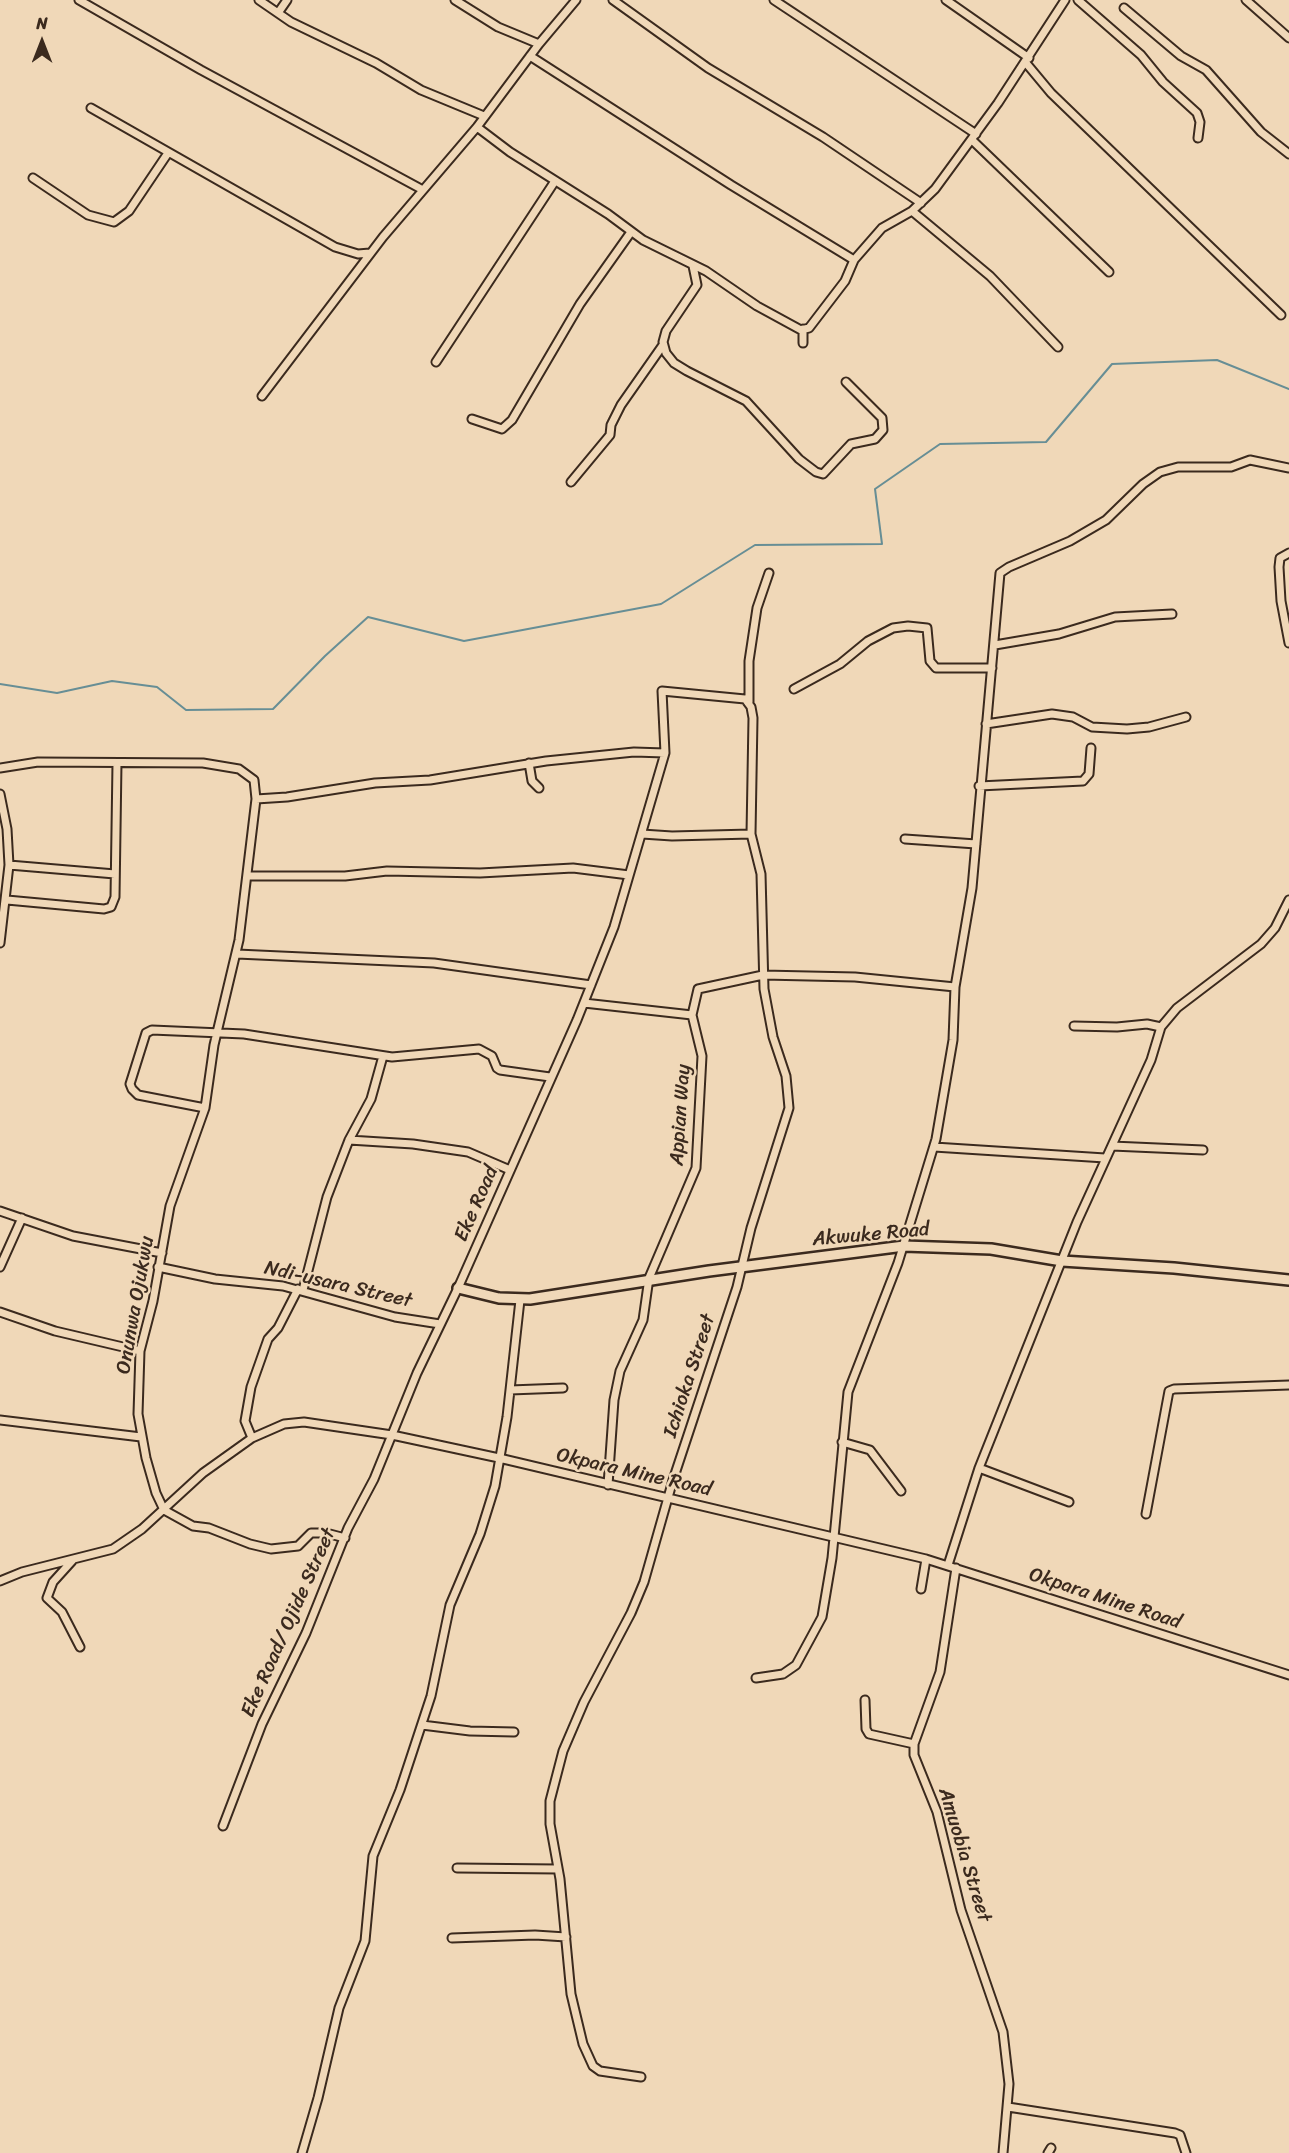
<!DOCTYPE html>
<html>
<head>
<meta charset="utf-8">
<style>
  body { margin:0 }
  #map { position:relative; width:1289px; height:2153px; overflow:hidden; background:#f0d8b8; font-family:Sriracha,sans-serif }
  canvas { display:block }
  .north { position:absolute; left:12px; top:12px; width:60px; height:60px; -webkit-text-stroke:4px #f0d8b8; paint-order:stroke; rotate:0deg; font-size:16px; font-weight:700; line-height:24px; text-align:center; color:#3b2a1e }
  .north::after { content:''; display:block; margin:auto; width:21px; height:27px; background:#3b2a1e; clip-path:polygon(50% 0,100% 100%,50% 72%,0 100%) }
</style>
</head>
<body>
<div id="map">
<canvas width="1289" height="2153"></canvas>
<div class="north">N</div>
</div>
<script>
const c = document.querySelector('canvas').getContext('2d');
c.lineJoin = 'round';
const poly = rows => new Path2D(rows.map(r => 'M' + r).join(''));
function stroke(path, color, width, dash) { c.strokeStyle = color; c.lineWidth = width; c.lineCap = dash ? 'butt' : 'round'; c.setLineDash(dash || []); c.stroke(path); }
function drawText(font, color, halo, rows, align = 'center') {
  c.font = font + ' Sriracha,sans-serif'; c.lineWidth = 5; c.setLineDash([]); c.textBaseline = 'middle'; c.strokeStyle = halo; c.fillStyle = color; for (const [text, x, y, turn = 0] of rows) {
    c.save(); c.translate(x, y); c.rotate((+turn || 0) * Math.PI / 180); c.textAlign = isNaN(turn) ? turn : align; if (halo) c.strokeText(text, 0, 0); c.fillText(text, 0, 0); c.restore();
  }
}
stroke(poly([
  [0,684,57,693,112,681,157,687,186,710,273,709,325,656,368,617,464,641,661,604,755,545,882,544,875,489,940,444,1046,442,1112,364,1217,360,1289,389]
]), '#678e95', 2);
const street = poly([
  [79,0,201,70,423,190],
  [259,0,291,22,376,63,421,90,484,116],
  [455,0,498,27,539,44],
  [613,0,708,68,823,137,921,203],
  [774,0,976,134],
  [946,0,1029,58],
  [1078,0,1141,55,1163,82,1197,113,1200,122,1198,138],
  [1246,0,1289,38],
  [1124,8,1181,56,1206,70,1261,132,1289,154],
  [278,13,287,0],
  [530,56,731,185,854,260,882,228,912,211,935,189,998,103,1065,0],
  [1026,63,1051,93,1281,315],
  [91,108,335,247,358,254,370,253],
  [477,127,510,152,608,214,643,240,706,271,757,306,801,330,809,328,845,281,854,260],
  [972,140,1109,272],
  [33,178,88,215,114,222,129,211,168,153],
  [912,211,990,276,1058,347],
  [693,266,697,285,666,331,663,342,666,353,674,363,687,371,746,401,799,459,816,472,823,474,851,444,875,439,883,430,882,418,846,382],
  [803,329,803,343],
  [436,362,555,181],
  [262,396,383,237,477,127,539,44,576,0],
  [472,419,502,429,512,420,580,304,631,232],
  [571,482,610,435,611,425,621,405,663,345],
  [1289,553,1280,558,1279,567,1281,601,1289,643],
  [995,645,1059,634,1115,617,1172,614],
  [794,689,840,664,868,641,893,628,908,626,927,628,930,661,936,668,992,668],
  [749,702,749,661,757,608,769,573],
  [986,724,1052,714,1073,717,1092,727,1127,729,1149,727,1186,717],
  [529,763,532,781,539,788],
  [0,768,38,762,203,763,239,769,254,780,256,799,239,940,214,1045,205,1108,170,1206,153,1301,140,1351,138,1414,146,1458,156,1493,164,1510,193,1526,209,1528,250,1544,271,1549,298,1546,311,1533,326,1533,345,1538],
  [979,786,1083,781,1089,774,1091,748],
  [0,794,7,829,9,865,0,943],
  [256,799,287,797,375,783,430,780,546,761,634,752,665,753],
  [642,834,672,836,751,834],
  [905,839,976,844],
  [9,865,115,874],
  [248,876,345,876,387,871,480,873,573,868,629,875],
  [7,900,104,909,111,907,115,897,117,763],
  [237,954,434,963,591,985],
  [584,1003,692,1015],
  [1074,1026,1117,1027,1147,1024,1161,1027],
  [205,1108,138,1095,132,1089,130,1084,146,1033,152,1030,244,1034,392,1057,479,1049,492,1056,497,1068,500,1070,550,1077],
  [349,1140,413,1144,468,1152,510,1170],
  [1112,1146,1203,1150],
  [934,1147,1105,1158],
  [0,1211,73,1236,162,1253],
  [0,1267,22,1218],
  [158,1267,215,1279,283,1286,395,1317,440,1324],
  [303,1290,327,1197,349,1140,371,1099,383,1056],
  [0,1312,55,1331,140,1351],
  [510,1390,563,1388],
  [0,1420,141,1437],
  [252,1438,245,1421,251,1387,268,1339,278,1328,298,1289],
  [842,1442,870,1450,901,1491],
  [979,1468,1069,1502],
  [608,1485,614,1400,620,1371,643,1320,649,1278,696,1168,702,1056,692,1015,698,989,763,975,855,977,955,987],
  [1146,1514,1169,1391,1174,1389,1289,1385],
  [72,1561,53,1582,47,1598,62,1612,80,1647],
  [948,1565,979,1468,1077,1222,1151,1060,1161,1027,1177,1008,1261,944,1275,928,1289,900],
  [956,1568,940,1672,914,1744,914,1755,937,1812,961,1910,1003,2032,1009,2084,1003,2153],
  [0,1581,22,1572,113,1549,142,1529,203,1473,252,1438,284,1424,304,1422,392,1435,499,1458,926,1559,1289,1675],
  [921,1589,926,1559],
  [756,1678,783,1674,796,1665,822,1617,832,1558,848,1392,898,1263,936,1139,953,1040,955,987,972,888,1000,573,1009,567,1070,541,1106,520,1143,484,1160,472,1178,467,1231,467,1250,460,1289,468],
  [865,1700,866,1729,869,1734,914,1744],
  [422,1725,470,1731,514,1732],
  [223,1826,262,1724,306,1633,348,1528,374,1479,417,1373,458,1288,577,1020,614,927,665,753,662,691,745,699,751,707,753,718,751,834,761,874,764,989,773,1037,786,1076,789,1108,751,1228,737,1287,673,1480,644,1582,631,1613,584,1702,563,1751,550,1801,550,1824,560,1879,571,1994,583,2044,593,2066,600,2071,641,2077],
  [457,1868,558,1869],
  [452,1938,535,1935,566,1937],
  [1008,2107,1175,2133,1180,2135,1186,2153],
  [302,2153,318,2098,339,2008,365,1941,373,1856,400,1790,431,1696,450,1605,480,1534,495,1486,507,1417,520,1300],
  [1048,2153,1051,2148]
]);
const secondary = poly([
  [458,1288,499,1298,530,1299,709,1271,904,1246,991,1249,1062,1261,1174,1268,1289,1280]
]);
stroke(street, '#3b2a1e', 11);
stroke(secondary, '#3b2a1e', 14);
stroke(street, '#f0d8b8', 7);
stroke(secondary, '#f0d8b8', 9);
drawText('20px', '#3b2a1e', '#f0d8b8', [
  ["Appian Way",681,1115,-86],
  ["Eke Road",477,1204,-66],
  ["Akwuke Road",871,1235,-5],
  ["Ndi-usara Street",338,1285,13],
  ["Onunwa Ojukwu",136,1305,-80],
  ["Ichioka Street",690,1376,-72],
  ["Okpara Mine Road",634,1473,13],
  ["Okpara Mine Road",1105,1599,18],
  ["Eke Road/ Ojide Street",289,1623,-66],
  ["Amuobia Street",964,1855,73]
]);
</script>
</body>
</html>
